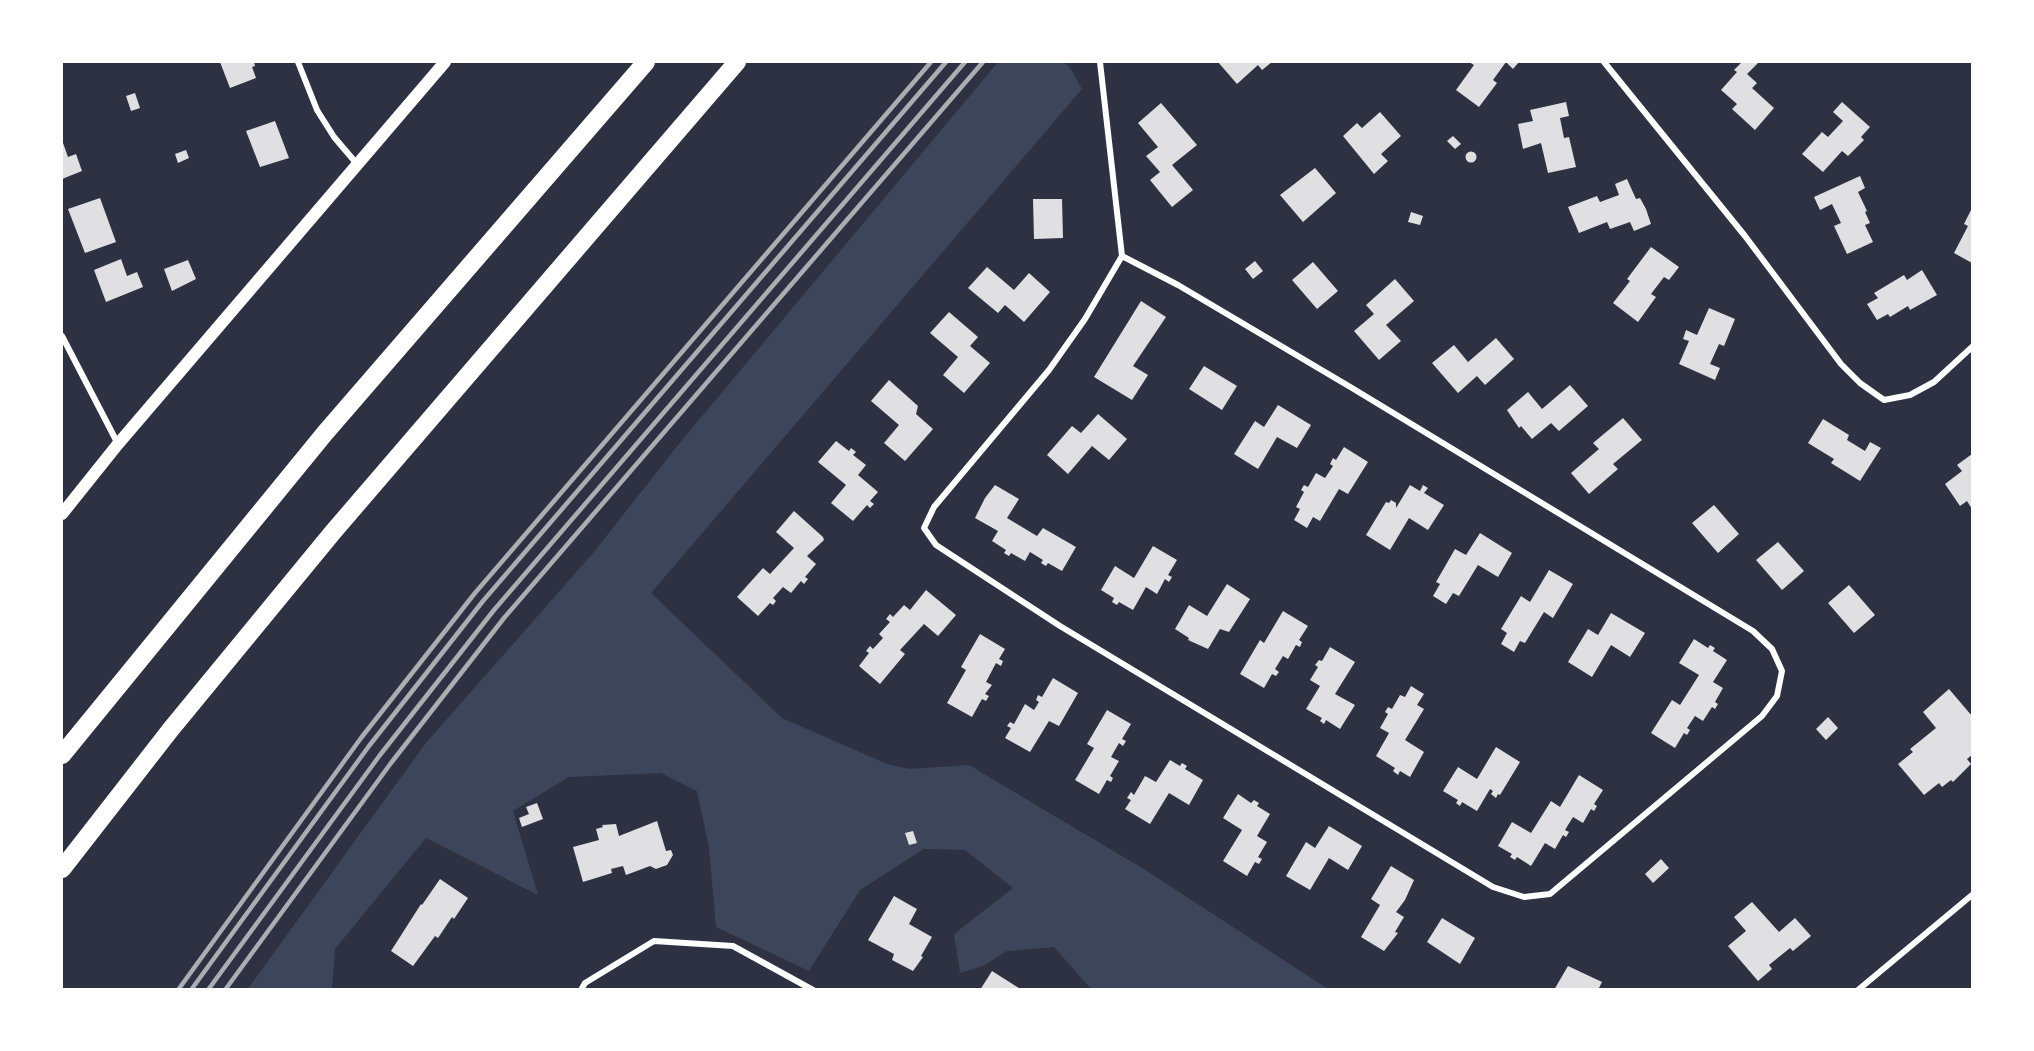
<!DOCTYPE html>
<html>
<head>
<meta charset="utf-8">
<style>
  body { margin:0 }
  #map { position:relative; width:2034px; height:1051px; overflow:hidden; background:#2d3142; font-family:"Noto Serif",serif }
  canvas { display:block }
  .frame { position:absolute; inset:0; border:63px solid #fff; pointer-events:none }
</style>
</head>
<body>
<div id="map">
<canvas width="2034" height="1051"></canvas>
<div class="frame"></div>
</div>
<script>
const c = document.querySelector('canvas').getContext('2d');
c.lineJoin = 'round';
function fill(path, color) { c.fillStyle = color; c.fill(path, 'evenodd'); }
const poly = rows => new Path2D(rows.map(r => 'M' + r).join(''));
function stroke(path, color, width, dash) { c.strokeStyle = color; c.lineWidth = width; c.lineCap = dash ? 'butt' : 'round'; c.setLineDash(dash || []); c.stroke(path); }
fill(poly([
  [998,62,1063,62,1069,66,1082,89,651,593,782,718,887,764,909,769,969,765,1147,871,1328,989,1091,989,1054,947,1007,951,983,966,960,973,954,934,1013,888,965,850,924,849,860,890,809,971,716,927,709,848,697,791,661,773,569,777,513,811,538,895,426,838,335,949,332,989,247,990,425,744,593,553,678,445]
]), '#3c4559');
fill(poly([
  [220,62,254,62,255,66,252,67,256,78,230,88],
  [1218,62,1272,62,1262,70,1258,65,1237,84],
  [1469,62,1519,62,1513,69,1506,62,1493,80,1497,83,1479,107,1456,90,1474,65],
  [1742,62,1759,62,1747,74,1757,83,1752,88,1774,108,1755,130,1732,109,1737,104,1721,90,1737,72,1734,70],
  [135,93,140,108,131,111,126,96],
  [1566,102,1569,116,1560,118,1564,138,1569,137,1576,167,1548,173,1541,143,1523,149,1518,124,1533,121,1530,110],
  [1842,102,1870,127,1861,137,1864,140,1848,156,1842,151,1823,172,1802,154,1822,132,1828,137,1843,121,1833,112],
  [1161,103,1197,145,1172,165,1193,190,1172,207,1150,180,1160,172,1146,156,1158,147,1138,123],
  [1380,112,1401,136,1381,154,1388,161,1374,174,1343,136,1357,123,1362,128],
  [275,121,289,158,260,167,246,131],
  [1453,136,1461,144,1455,149,1447,141],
  [62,140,68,157,76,154,82,171,62,179],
  [186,150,189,158,178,163,175,154],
  '1465.5 157a5.5 5.5 0 1 1 11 0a5.5 5.5 0 1 1-11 0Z',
  [1315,168,1336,193,1303,222,1280,195],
  [1860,176,1865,188,1858,192,1867,211,1865,212,1870,223,1865,225,1873,242,1847,254,1834,226,1841,223,1832,204,1820,210,1814,197],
  [1627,179,1636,199,1640,198,1646,209,1651,224,1634,231,1630,222,1610,229,1607,222,1579,233,1568,207,1597,196,1600,202,1619,195,1615,184],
  [100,198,116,242,85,253,68,209],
  [1033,199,1062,199,1063,238,1034,239],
  [1972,208,1972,263,1954,253,1968,226,1964,224],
  [1411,212,1423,216,1420,225,1408,222],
  [1651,247,1679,267,1669,280,1664,277,1651,294,1656,297,1638,322,1613,303,1630,281,1627,279],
  [121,259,127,276,137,272,143,287,106,302,94,270],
  [188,260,196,279,172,291,164,269],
  [1255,261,1263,271,1253,279,1245,269],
  [1313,262,1338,291,1317,309,1292,280],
  [987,267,1014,290,1029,273,1050,292,1024,322,1005,305,998,313,968,288],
  [1922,270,1937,295,1910,310,1908,306,1890,317,1888,314,1877,320,1867,304,1878,298,1874,293,1904,275,1907,280],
  [1395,279,1414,301,1386,325,1401,341,1379,360,1354,331,1374,314,1366,305],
  [1141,301,1166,317,1133,366,1148,375,1132,400,1094,377],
  [1709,308,1735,319,1724,346,1719,344,1710,364,1720,368,1715,380,1679,364,1689,341,1683,339,1686,330,1697,335],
  [949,312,978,337,970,346,990,363,964,393,943,375,958,357,930,333],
  [1496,338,1514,359,1485,385,1477,376,1458,393,1432,363,1454,345,1468,362],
  [1204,366,1237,386,1222,410,1189,389],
  [889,380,918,406,916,414,933,429,905,461,884,443,899,425,871,401],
  [1570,385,1588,406,1559,431,1551,423,1532,439,1521,426,1519,428,1507,410,1528,392,1542,409],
  [1278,405,1311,425,1297,448,1277,437,1258,469,1234,454,1255,421,1264,427],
  [1098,414,1127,439,1109,460,1092,446,1068,474,1047,455,1072,426,1081,433],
  [1623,418,1642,440,1613,464,1618,469,1589,494,1571,473,1599,449,1593,443],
  [1823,419,1849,435,1847,440,1865,451,1870,442,1881,448,1860,481,1831,463,1834,459,1808,443],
  [836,441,849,451,851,448,856,452,853,455,866,465,858,475,878,492,870,501,874,504,870,508,867,505,853,521,831,503,846,485,818,462],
  [1344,447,1368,462,1348,494,1339,489,1320,521,1313,517,1307,528,1294,520,1300,509,1296,507,1304,492,1301,490,1304,485,1308,487,1316,473,1325,478,1333,466,1330,464,1333,458,1336,460],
  [1972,454,1972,509,1967,501,1960,506,1945,484,1962,471,1957,465],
  [995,485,1019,499,1007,518,1037,536,1043,528,1076,547,1062,571,1048,563,1046,566,1041,563,1043,560,1030,552,1025,561,1011,553,1009,556,1004,553,1006,550,992,541,998,531,975,518,985,498],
  [1410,485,1420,491,1423,485,1428,488,1424,493,1444,505,1428,530,1409,518,1390,550,1366,535,1386,502,1389,503,1391,500,1396,503,1396,508],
  [1714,505,1739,534,1718,553,1692,523],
  [794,511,823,537,824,540,807,556,816,564,805,577,808,579,804,584,801,581,791,593,783,587,773,598,776,601,773,605,770,603,758,616,737,597,763,568,770,574,794,548,776,532],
  [1480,533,1512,553,1498,577,1478,565,1459,596,1453,593,1446,604,1433,596,1440,584,1436,582,1455,549,1466,555],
  [1778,542,1804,571,1782,590,1756,560],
  [1153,546,1177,560,1168,575,1172,577,1169,582,1165,579,1157,594,1146,587,1133,610,1119,602,1117,605,1112,602,1114,598,1101,590,1115,566,1134,578],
  [1549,570,1573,584,1553,618,1544,612,1525,643,1520,641,1514,652,1501,644,1507,633,1501,629,1521,596,1530,602],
  [1227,584,1250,599,1229,632,1220,629,1208,649,1188,640,1189,638,1175,629,1189,605,1207,616],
  [1849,585,1875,615,1854,633,1828,603],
  [926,590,956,615,938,636,924,624,900,650,905,654,880,684,859,666,869,653,866,651,870,646,873,649,883,638,879,634,890,622,886,619,890,614,893,617,904,605,910,610],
  [1283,611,1308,626,1299,640,1302,642,1300,647,1296,645,1288,659,1283,656,1275,669,1279,672,1276,676,1272,674,1264,688,1240,674,1260,640,1264,643],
  [1611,613,1645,633,1630,657,1611,645,1592,677,1568,662,1588,629,1598,635],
  [980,634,1005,649,999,659,1003,661,1001,666,996,663,986,682,992,685,985,694,989,696,986,701,982,699,972,717,947,703,966,670,961,667],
  [1694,639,1708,648,1710,645,1715,648,1713,651,1727,660,1713,682,1723,688,1715,702,1718,704,1715,709,1712,707,1703,721,1695,716,1687,728,1690,730,1687,735,1684,733,1675,748,1651,733,1672,700,1680,705,1699,675,1679,663],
  [1330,647,1355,662,1335,694,1355,705,1340,729,1326,720,1324,724,1320,721,1322,718,1306,709,1320,686,1310,680,1318,667,1315,665,1319,660,1322,661],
  [1053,678,1078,693,1059,726,1049,721,1030,752,1005,738,1011,728,1007,726,1010,722,1014,724,1025,704,1034,710,1039,702,1036,700,1038,695,1042,697],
  [1411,686,1424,694,1417,705,1424,709,1405,740,1424,752,1410,777,1400,771,1398,775,1393,771,1395,768,1376,756,1389,733,1380,728,1388,714,1385,712,1388,707,1392,709,1400,695,1405,697],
  [1949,689,1972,716,1972,755,1967,759,1971,764,1953,782,1951,780,1942,787,1939,783,1924,795,1898,764,1913,752,1910,749,1936,728,1923,712],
  [1107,710,1131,724,1122,739,1126,741,1123,746,1119,743,1111,757,1119,761,1110,776,1113,778,1111,782,1107,780,1099,794,1075,780,1094,748,1087,744],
  [1828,717,1838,728,1826,740,1816,729],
  [1496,747,1520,762,1500,795,1498,794,1496,798,1491,794,1493,791,1490,789,1477,811,1462,802,1460,806,1456,803,1458,800,1443,791,1458,767,1477,779],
  [1170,760,1180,766,1182,763,1187,766,1185,769,1203,780,1189,805,1169,793,1150,824,1125,809,1131,800,1127,798,1131,792,1134,795,1145,776,1156,782],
  [1579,775,1603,790,1594,804,1597,806,1594,811,1591,809,1583,823,1573,817,1565,830,1569,832,1566,837,1563,835,1555,849,1545,843,1531,866,1517,857,1515,860,1510,857,1512,854,1498,846,1512,822,1531,833,1551,801,1560,807],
  [1238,794,1251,803,1254,800,1259,803,1257,806,1270,814,1257,836,1267,842,1258,857,1262,859,1259,864,1255,862,1247,876,1223,861,1242,830,1223,818],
  [537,803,543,819,522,827,519,818,529,814,526,807],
  [657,821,666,851,671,850,673,855,667,865,656,869,650,866,626,875,623,866,611,869,612,873,583,882,573,847,599,840,596,829,603,827,602,825,616,824,619,836],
  [1329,826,1362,846,1348,870,1329,858,1310,890,1286,876,1306,842,1315,848],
  [913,831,917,843,909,845,905,833],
  [1661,859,1669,868,1653,883,1645,874],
  [1391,866,1414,880,1405,900,1396,912,1404,917,1395,932,1398,933,1384,951,1361,937,1380,905,1371,899],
  [440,879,468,898,454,919,452,917,438,938,435,936,413,966,391,951,421,904,422,905],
  [894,896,917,909,909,924,932,937,921,956,923,957,913,971,892,960,894,954,868,940],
  [1752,902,1779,932,1795,918,1811,936,1793,951,1790,948,1769,965,1772,969,1758,981,1728,946,1746,931,1734,917],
  [1442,918,1475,938,1460,964,1427,942],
  [1568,966,1602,982,1598,990,1554,990],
  [992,971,1022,990,980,990]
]), '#e0e0e3');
stroke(poly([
  [298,62,317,110,334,137,357,164],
  [1100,62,1122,256,1085,319,1049,370,934,507,924,528,936,545,1060,626,1493,887,1524,897,1550,894,1762,716,1777,696,1782,671,1772,649,1753,631,1352,388,1178,285,1122,256],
  [1604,62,1745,236,1841,364,1860,383,1884,400,1910,395,1934,382,1972,347],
  [62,336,118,444],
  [581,990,585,983,654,941,733,946,813,990],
  [1858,990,1972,895]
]), '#fff', 6);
stroke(poly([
  [62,514,118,444,445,62]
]), '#fff', 12);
stroke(poly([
  [62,755,325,433,646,62],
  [62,869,171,729,333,532,737,62]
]), '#fff', 18);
stroke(poly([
  [178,990,361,738,475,593,931,62],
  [191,990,369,746,483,601,946,62],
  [208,990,380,755,494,610,965,62],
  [225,990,391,763,504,618,983,62]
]), '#abadb3', 4.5);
</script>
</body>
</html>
